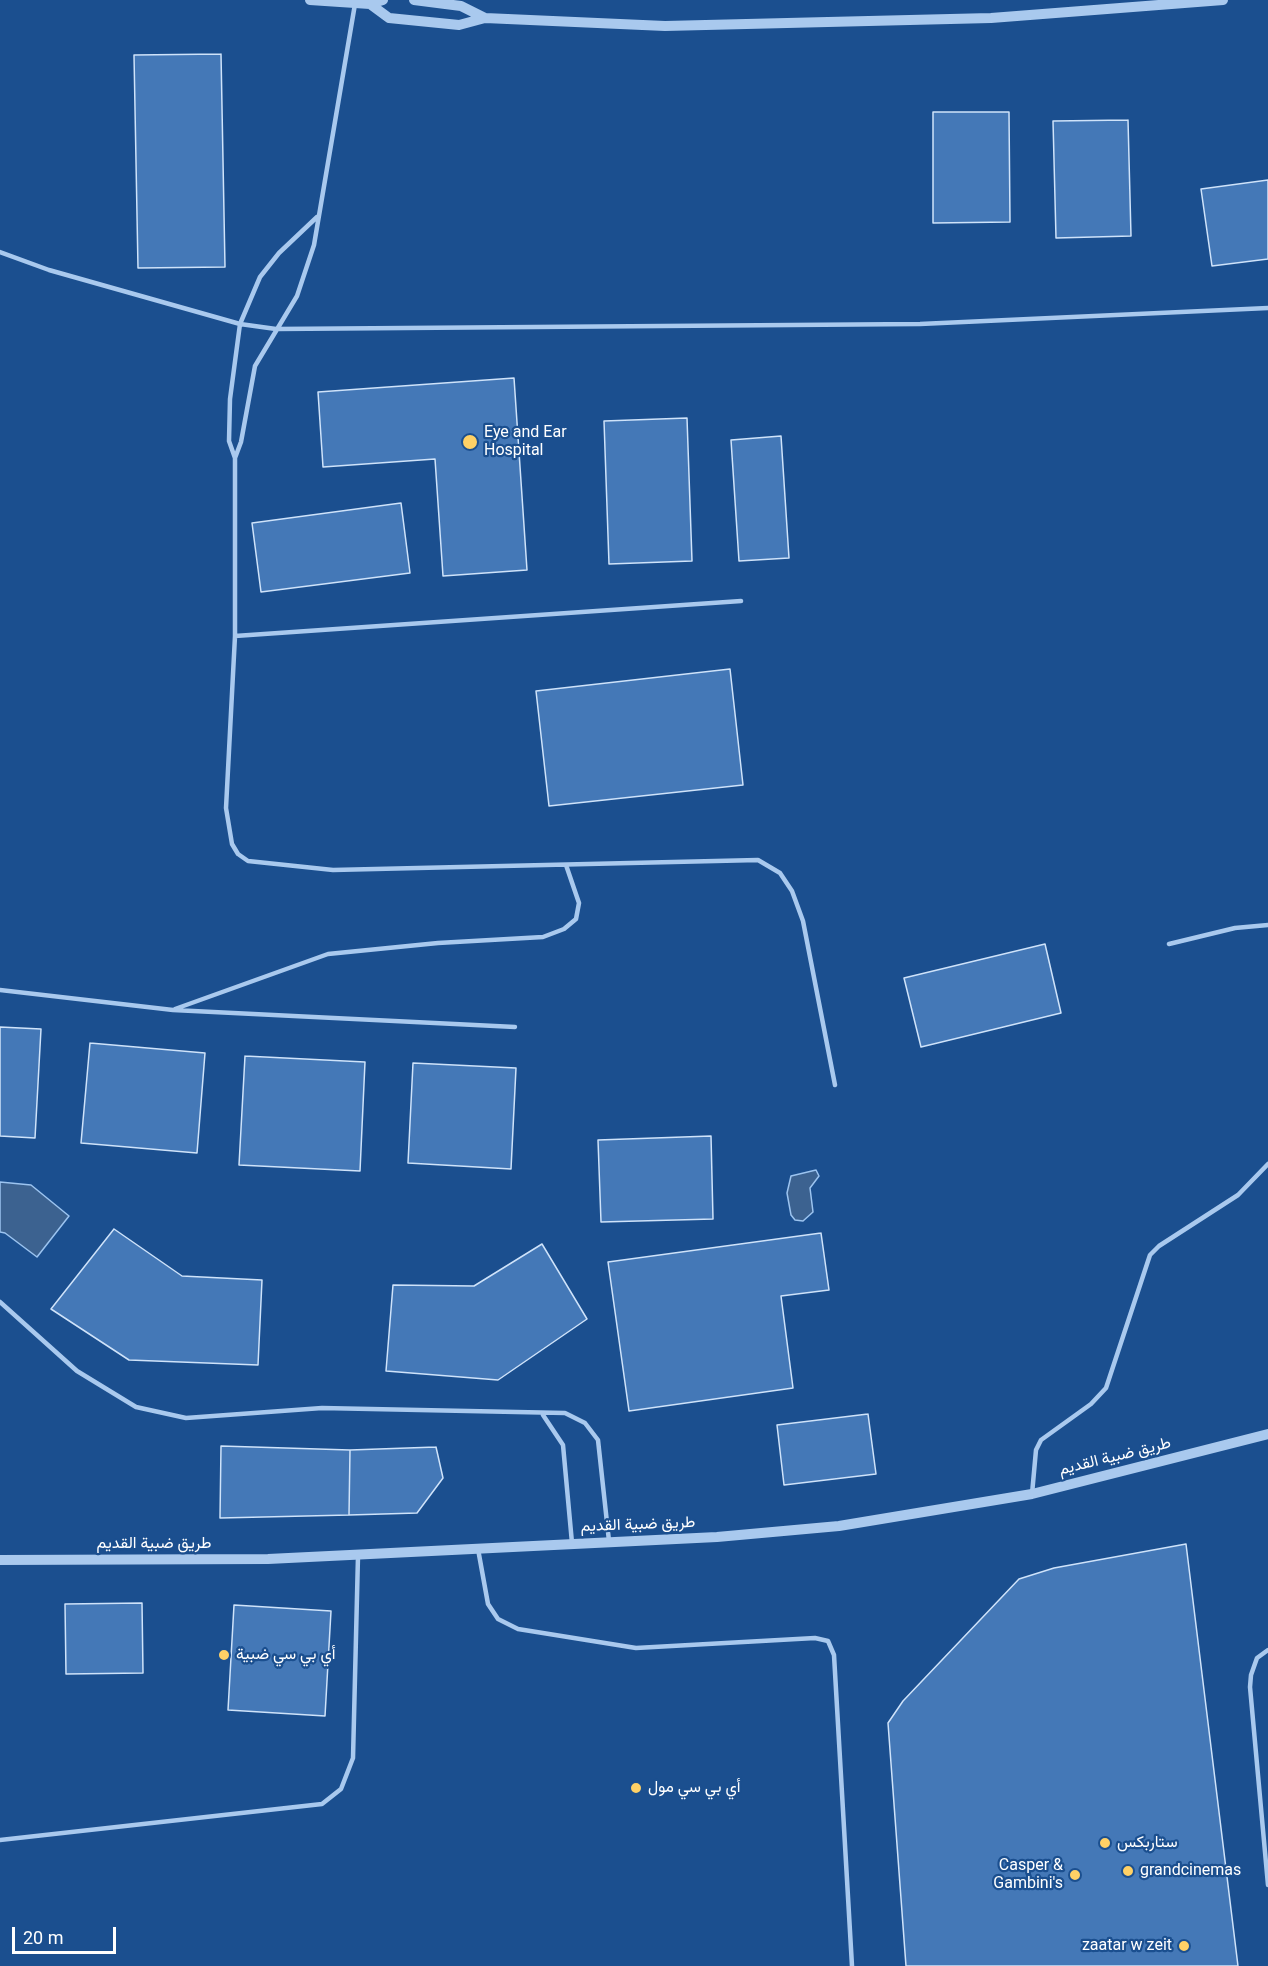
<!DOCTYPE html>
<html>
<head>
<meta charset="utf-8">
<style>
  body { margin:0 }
  #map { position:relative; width:1268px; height:1966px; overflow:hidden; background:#1b4f8f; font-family:Roboto,sans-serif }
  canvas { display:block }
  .scale { position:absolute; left:12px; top:1927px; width:104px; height:27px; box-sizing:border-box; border:3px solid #fff; border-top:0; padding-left:8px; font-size:18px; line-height:21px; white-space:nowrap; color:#fff; -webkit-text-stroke:4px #1b4f8f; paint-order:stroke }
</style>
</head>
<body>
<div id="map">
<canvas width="1268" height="1966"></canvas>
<div class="scale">20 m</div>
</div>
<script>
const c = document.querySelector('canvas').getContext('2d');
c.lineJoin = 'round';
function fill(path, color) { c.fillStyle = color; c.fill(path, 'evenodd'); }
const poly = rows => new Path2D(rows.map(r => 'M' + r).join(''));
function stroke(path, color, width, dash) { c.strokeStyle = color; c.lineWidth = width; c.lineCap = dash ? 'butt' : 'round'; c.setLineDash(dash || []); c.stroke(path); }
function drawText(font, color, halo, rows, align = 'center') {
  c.font = font + ' Roboto,Vazirmatn,sans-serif'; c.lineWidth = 4.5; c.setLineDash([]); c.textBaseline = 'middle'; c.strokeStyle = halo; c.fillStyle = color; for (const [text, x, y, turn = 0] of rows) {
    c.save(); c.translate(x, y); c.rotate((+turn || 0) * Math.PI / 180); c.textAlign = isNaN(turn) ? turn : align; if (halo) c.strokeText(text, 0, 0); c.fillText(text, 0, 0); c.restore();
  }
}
const water = poly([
  [816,1170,819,1176,810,1188,813,1212,803,1221,795,1220,791,1215,787,1193,791,1176,816,1170],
  [0,1182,31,1185,69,1216,37,1257,5,1233,0,1232,0,1182]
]);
fill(water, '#3c6290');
stroke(water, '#9cc4f0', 1.5);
const building = poly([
  [221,54,225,267,138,268,134,55,221,54],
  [933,112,1009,112,1010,222,933,223,933,112],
  [1128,120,1131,236,1056,238,1053,121,1128,120],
  [1268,180,1268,259,1212,266,1201,189,1268,180],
  [514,378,527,570,443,576,435,459,323,467,318,392,514,378],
  [687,418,692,561,609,564,604,421,687,418],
  [781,436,789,558,739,561,731,440,781,436],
  [401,503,410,573,261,592,252,523,401,503],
  [730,669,743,785,549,806,536,691,730,669],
  [1045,944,1061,1013,921,1047,904,978,1045,944],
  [0,1027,41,1029,35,1138,0,1136,0,1027],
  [90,1043,205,1053,197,1153,81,1143,90,1043],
  [245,1056,365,1062,360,1171,239,1165,245,1056],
  [413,1063,516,1068,511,1169,408,1163,413,1063],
  [711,1136,713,1219,601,1222,598,1140,711,1136],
  [114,1229,182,1276,262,1280,258,1365,129,1360,51,1309,114,1229],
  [821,1233,829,1290,781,1296,793,1388,629,1411,608,1262,821,1233],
  [542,1244,587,1319,498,1380,386,1371,393,1285,474,1286,542,1244],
  [868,1414,876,1474,784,1485,777,1425,868,1414],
  [221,1446,350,1450,349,1515,220,1518,221,1446],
  [436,1447,443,1478,417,1513,349,1515,350,1450,436,1447],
  [1186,1544,1238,1966,906,1966,888,1723,903,1701,1019,1579,1054,1568,1186,1544],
  [142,1603,143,1673,66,1674,65,1604,142,1603],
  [234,1605,331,1611,325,1716,228,1710,234,1605]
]);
fill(building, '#4478b7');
stroke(building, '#cfe3fa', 1.5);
stroke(poly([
  [355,4,314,245,297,296,255,366,241,442,235,458,235,636,226,808,232,844,238,854,248,861,333,870,758,860,780,873,792,891,803,921,835,1085],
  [0,252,49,270,240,324,276,329,920,324,1268,308],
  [235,458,229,441,230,399,240,324,260,277,279,253,317,217],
  [235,636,741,601],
  [1169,944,1235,928,1268,925],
  [0,990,173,1010,515,1027],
  [175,1009,328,954,438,943,543,937,564,929,576,919,579,903,566,865],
  [0,1302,77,1371,136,1407,186,1418,322,1408,565,1413,585,1423,598,1440,609,1541],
  [543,1415,563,1445,572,1543],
  [1032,1494,1036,1450,1041,1440,1091,1404,1106,1388,1150,1255,1159,1246,1238,1195,1268,1164],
  [478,1549,488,1604,498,1619,518,1629,636,1648,815,1638,828,1641,834,1655,852,1966],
  [1268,1650,1257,1658,1251,1675,1250,1687,1268,1885],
  [0,1840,322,1804,341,1789,353,1758,358,1556]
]), '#a9c9ee', 4.5);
stroke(poly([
  [310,0,370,4,383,0],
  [414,0,461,6,485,18],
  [370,4,389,18,459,25,485,18,665,26,991,18,1223,0],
  [0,1560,268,1559,717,1537,839,1526,1032,1494,1268,1434]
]), '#a9c9ee', 10);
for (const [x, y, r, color] of [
  [470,442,8,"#ffd166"],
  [224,1655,6,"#ffd166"],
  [636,1788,6,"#ffd166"],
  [1105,1843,6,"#ffd166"],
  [1128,1871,6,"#ffd166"],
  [1075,1875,6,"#ffd166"],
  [1184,1946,6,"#ffd166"]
]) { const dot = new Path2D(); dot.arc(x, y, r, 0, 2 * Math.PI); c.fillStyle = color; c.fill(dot); stroke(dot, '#1b4f8f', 2); }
drawText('16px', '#fff', '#1b4f8f', [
  ["Eye and Ear",484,433],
  ["Hospital",484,451],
  ["أي بي سي ضبية",236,1655],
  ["أي بي سي مول",648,1788],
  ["ستاربكس",1117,1843],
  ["Casper &",1063,1866,"right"],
  ["Gambini's",1063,1884,"right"],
  ["grandcinemas",1140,1871],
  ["zaatar w zeit",1172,1946,"right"]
], 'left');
drawText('16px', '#fff', '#1b4f8f', [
  ["طريق ضبية القديم",1115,1457,-14],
  ["طريق ضبية القديم",638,1525,-2],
  ["طريق ضبية القديم",154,1544]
]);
</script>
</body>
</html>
